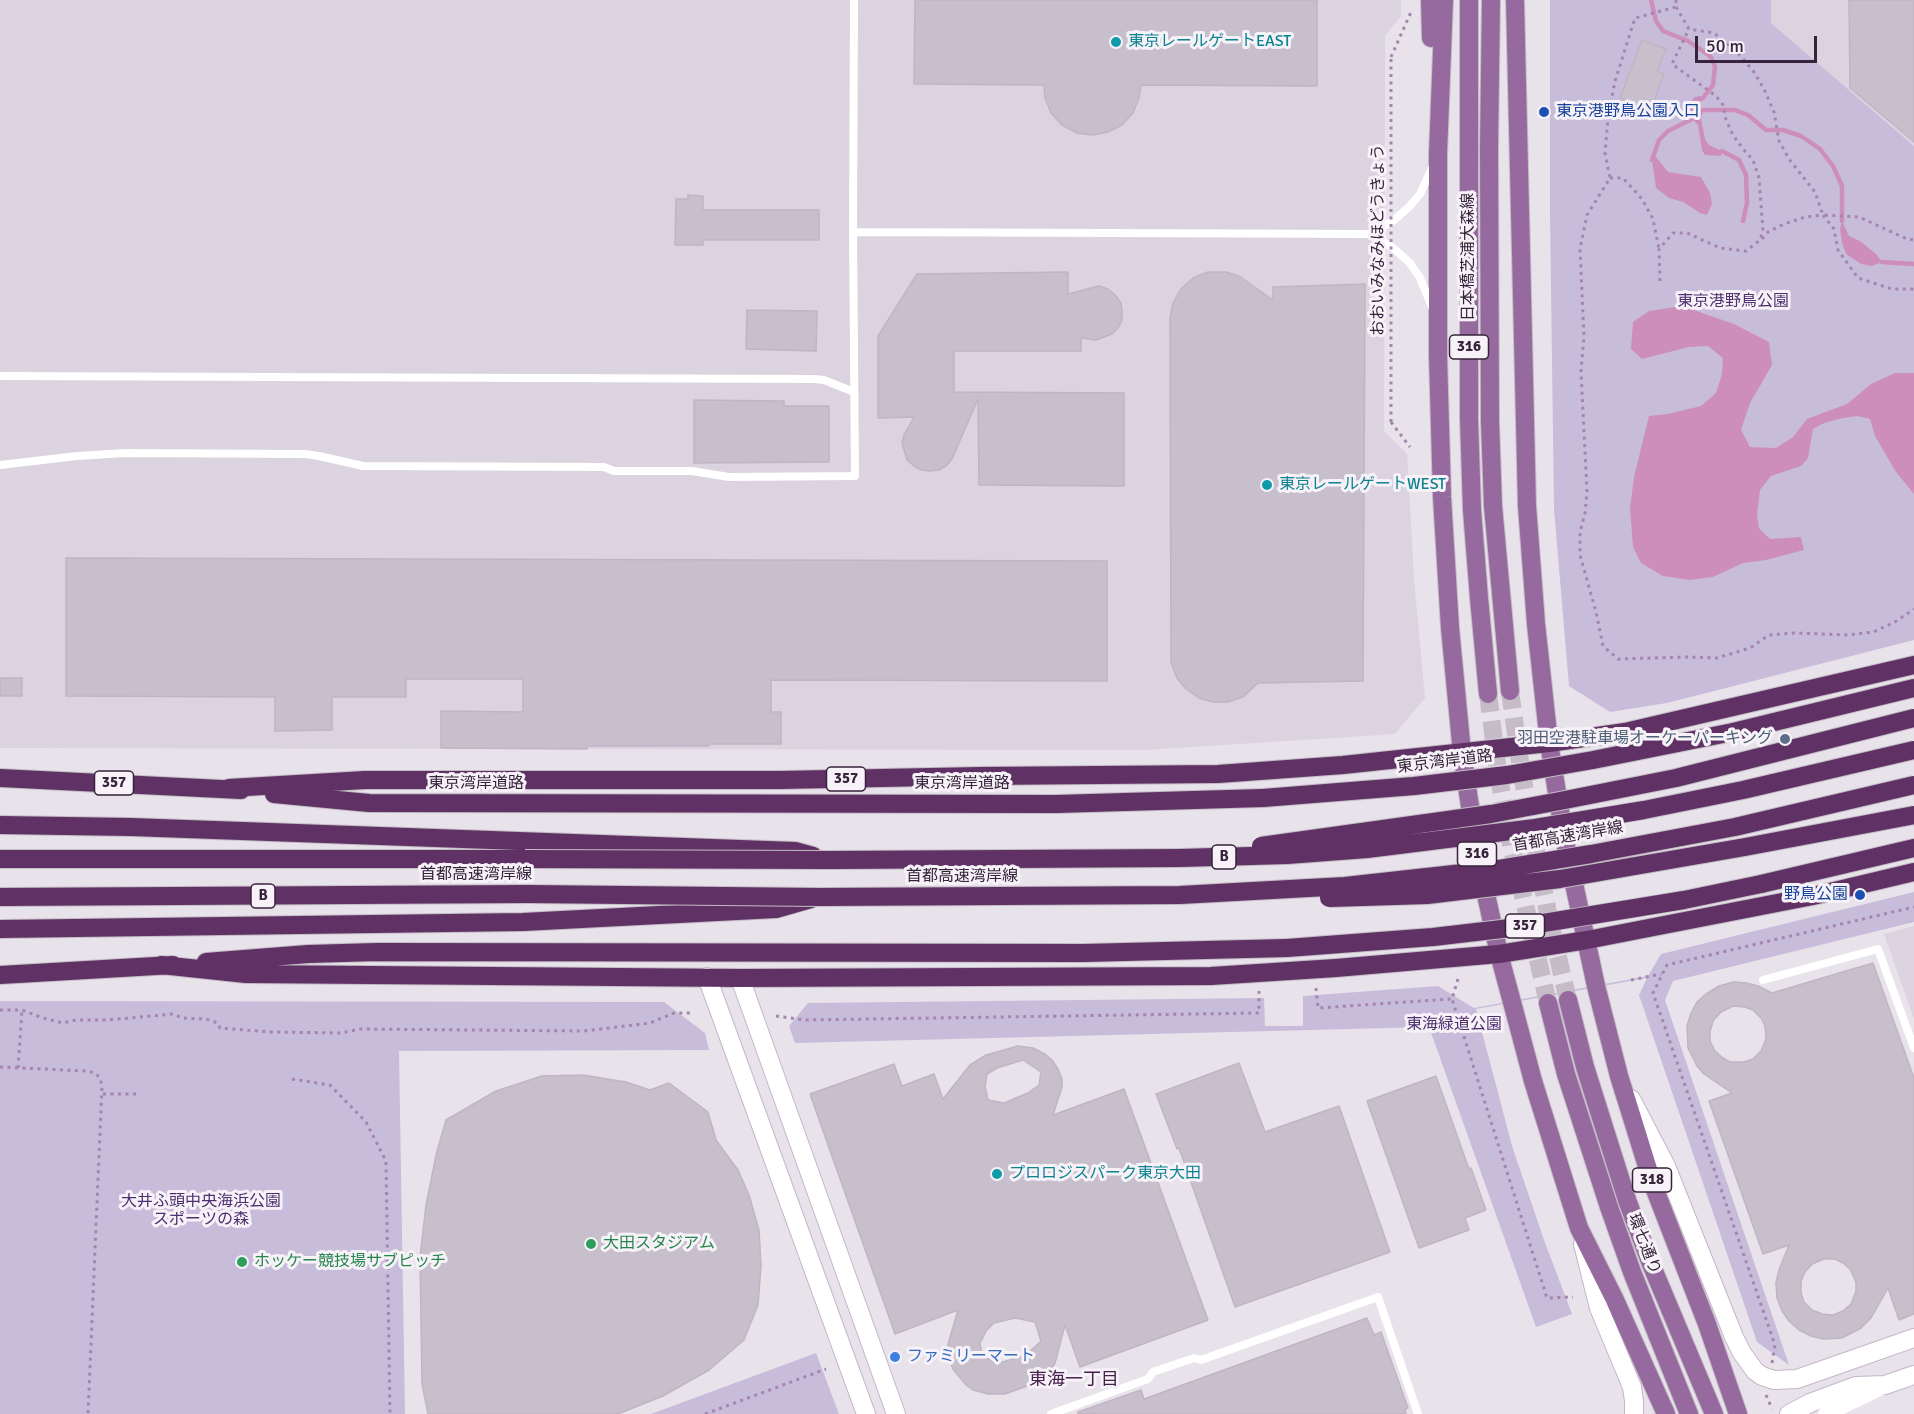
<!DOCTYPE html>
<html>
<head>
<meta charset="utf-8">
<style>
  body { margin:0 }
  #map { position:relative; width:1914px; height:1414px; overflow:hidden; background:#e8e2eb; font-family:Signika,sans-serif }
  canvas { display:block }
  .scale { position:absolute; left:1695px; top:36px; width:122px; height:27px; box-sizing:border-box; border:3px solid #37233b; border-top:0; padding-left:8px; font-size:18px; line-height:21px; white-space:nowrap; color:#37233b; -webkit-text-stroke:4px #f6f2f8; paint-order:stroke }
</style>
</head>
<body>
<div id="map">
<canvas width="1914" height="1414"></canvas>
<div class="scale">50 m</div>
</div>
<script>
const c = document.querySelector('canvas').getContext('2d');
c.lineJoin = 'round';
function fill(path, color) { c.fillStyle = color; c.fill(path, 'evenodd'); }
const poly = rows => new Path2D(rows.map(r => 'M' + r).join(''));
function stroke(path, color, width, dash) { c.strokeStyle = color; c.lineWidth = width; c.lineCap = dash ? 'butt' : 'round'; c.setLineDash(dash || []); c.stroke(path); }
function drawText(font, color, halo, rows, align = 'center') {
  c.font = font + ' Signika,"Noto Sans JP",sans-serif'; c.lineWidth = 6; c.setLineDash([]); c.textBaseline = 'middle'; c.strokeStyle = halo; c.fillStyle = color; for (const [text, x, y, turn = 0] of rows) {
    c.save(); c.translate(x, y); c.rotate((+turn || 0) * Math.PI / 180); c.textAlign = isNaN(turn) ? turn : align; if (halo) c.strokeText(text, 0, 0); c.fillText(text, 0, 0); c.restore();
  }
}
fill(poly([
  [0,0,1401,0,1401,16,1385,36,1384,431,1407,454,1414,579,1425,698,1395,734,1145,750,0,748],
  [1771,0,1914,0,1914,146,1771,23],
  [1914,926,1914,1019,1884,934]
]), '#dbd3df');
fill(poly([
  [1550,0,1771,0,1771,23,1914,146,1914,640,1667,703,1610,712,1569,686,1554,509,1550,213],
  [1914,892,1914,922,1673,981,1665,1000,1789,1365,1757,1342,1639,995,1647,978,1476,1009,1512,1146,1544,1240,1572,1314,1536,1327,1429,1027,795,1043,789,1026,808,1003,1264,998,1265,1026,1303,1026,1303,996,1438,986,1474,1008,1648,976,1661,954],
  [0,1001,664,1002,705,1033,709,1050,399,1051,405,1414,0,1414],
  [816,1353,839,1414,651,1414]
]), '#c8bcdb');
fill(poly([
  [1700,96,1703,98,1699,106,1703,110,1701,119,1705,139,1709,145,1722,151,1721,156,1705,155,1702,150,1698,125,1694,121,1690,120,1687,106,1695,97],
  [1656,157,1668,172,1701,177,1710,193,1712,204,1707,215,1700,213,1683,202,1669,198,1656,188,1652,160],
  [1842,221,1849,236,1860,241,1876,254,1882,262,1872,266,1861,264,1846,254,1842,243,1840,229],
  [1682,306,1734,324,1769,342,1772,365,1750,403,1741,430,1750,447,1776,448,1793,437,1807,419,1847,404,1871,384,1895,373,1914,373,1914,494,1896,472,1875,436,1870,419,1857,416,1838,419,1822,424,1813,429,1808,458,1801,466,1771,476,1760,490,1757,515,1759,528,1770,539,1801,537,1804,550,1766,560,1743,563,1713,577,1690,580,1663,576,1641,563,1633,547,1630,508,1634,477,1649,416,1668,414,1701,406,1716,393,1722,374,1723,358,1708,346,1689,347,1642,359,1631,349,1633,322,1649,311]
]), '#cd8ebc');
stroke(poly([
  [1651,0,1656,21,1663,31,1688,41,1710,56,1715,66,1713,85,1703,98],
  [1703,110,1735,110,1748,115,1766,130,1783,130,1801,136,1820,149,1833,166,1842,186,1842,221],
  [1722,151,1739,160,1746,175,1747,203,1743,221],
  [1652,160,1659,140,1668,131,1690,120],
  [1882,262,1914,264]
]), '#cd8ebc', 4.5);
const building = poly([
  [915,0,1317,0,1317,86,1141,85,1139,98,1133,113,1122,125,1108,132,1093,135,1077,133,1062,125,1051,113,1045,98,1044,85,914,84,915,0],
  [1849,0,1914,0,1914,142,1850,88,1849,0],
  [1642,40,1666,49,1657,71,1664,74,1651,110,1620,98,1642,40],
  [688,195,703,196,703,210,819,210,819,240,703,240,703,245,675,245,676,199,688,199,688,195],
  [1068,272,1068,294,1099,286,1108,289,1115,295,1121,303,1122,311,1122,320,1118,328,1112,334,1096,340,1081,338,1081,351,954,351,954,392,1124,393,1124,486,979,485,978,399,952,459,947,465,939,470,930,471,921,470,914,466,907,460,902,443,904,435,914,417,878,418,878,336,917,274,1068,272],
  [1208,272,1226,272,1239,276,1273,300,1273,287,1365,284,1363,681,1258,683,1243,697,1228,702,1213,702,1199,698,1186,689,1177,678,1171,662,1170,318,1173,303,1181,289,1193,278,1208,272],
  [747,310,817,311,816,351,746,349,747,310],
  [694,400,784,401,784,406,829,406,829,462,694,463,694,400],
  [66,558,1107,561,1107,681,771,680,771,712,781,712,781,744,709,744,709,746,587,746,587,749,441,748,441,711,523,712,523,679,406,679,406,697,332,697,332,730,275,731,275,697,66,696,66,558],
  [0,678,22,678,22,696,0,696,0,678],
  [1873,963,1914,1078,1914,1314,1899,1320,1888,1288,1871,1318,1861,1328,1842,1338,1823,1339,1811,1336,1799,1330,1789,1321,1782,1311,1777,1298,1776,1283,1779,1270,1789,1245,1763,1254,1709,1101,1732,1093,1704,1074,1697,1066,1688,1048,1687,1026,1691,1013,1697,1002,1706,994,1719,986,1734,982,1746,983,1758,986,1772,993,1873,963],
  [1733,1006,1745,1007,1753,1010,1761,1018,1765,1026,1766,1039,1761,1051,1753,1059,1744,1062,1730,1062,1723,1058,1715,1051,1710,1041,1710,1032,1713,1021,1721,1012,1733,1006],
  [1824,1259,1835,1259,1843,1263,1850,1269,1856,1282,1856,1291,1851,1304,1843,1311,1833,1315,1822,1314,1812,1310,1804,1302,1801,1293,1801,1281,1805,1272,1812,1264,1824,1259],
  [1018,1046,1033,1048,1045,1054,1052,1060,1058,1069,1062,1079,1062,1087,1053,1115,1124,1089,1208,1320,1080,1367,1065,1325,1055,1363,1049,1373,1038,1382,1005,1394,988,1394,973,1390,966,1385,953,1369,949,1358,948,1344,958,1310,895,1334,810,1094,894,1064,902,1086,934,1074,943,1099,970,1065,986,1055,1018,1046],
  [1023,1060,1041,1072,1039,1085,1028,1093,1004,1103,988,1100,985,1086,987,1074,997,1068,1023,1060],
  [1015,1318,1035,1322,1041,1341,1026,1355,1003,1362,990,1360,982,1355,980,1343,986,1331,994,1323,1015,1318],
  [1239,1063,1265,1132,1339,1106,1390,1252,1235,1307,1179,1148,1177,1149,1156,1094,1239,1063],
  [583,1075,626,1082,650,1090,669,1083,708,1112,716,1140,738,1170,749,1195,759,1230,761,1266,758,1305,744,1340,709,1370,663,1396,618,1414,428,1414,422,1384,420,1257,426,1205,437,1151,446,1120,496,1091,542,1076,583,1075],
  [1436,1076,1469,1169,1471,1168,1486,1210,1465,1218,1469,1230,1419,1248,1367,1101,1436,1076],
  [1367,1318,1374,1335,1381,1332,1408,1408,1405,1409,1406,1414,1078,1414,1078,1412,1141,1390,1144,1399,1367,1318]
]);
fill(building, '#c7bfcc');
stroke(building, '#c0b5c4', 1.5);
stroke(poly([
  [1510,691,1521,769,1535,846,1550,923,1568,1000],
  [1488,694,1498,772,1512,849,1548,1003]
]), '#c5bcc8', 18, [18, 9]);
const secondary = poly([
  [707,977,866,1414],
  [740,978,896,1414],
  [1631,1099,1666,1166,1734,1337,1742,1353,1755,1371,1762,1376,1774,1380,1797,1379,1914,1338],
  [1583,1244,1599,1308,1632,1387,1634,1401,1634,1414],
  [1789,1414,1810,1403,1856,1386,1885,1385,1914,1375]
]);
const primary = poly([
  [1430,0,1431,38],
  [1444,0,1438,154,1438,355,1442,497,1450,628,1462,753,1477,853,1499,954,1516,1017,1533,1081,1579,1228,1615,1300,1666,1414],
  [1469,0,1469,419,1472,510,1479,598,1488,694],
  [1491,0,1489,147,1490,421,1493,506,1510,691],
  [1515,0,1527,506,1536,624,1549,743,1565,842,1596,986,1619,1076,1652,1182,1707,1324,1738,1414],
  [1568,1000,1585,1067,1627,1200,1651,1264,1714,1414],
  [1548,1003,1566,1074,1609,1207,1632,1272,1689,1414]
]);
const highway = poly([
  [1733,732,1914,688],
  [0,778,241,790],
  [229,788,365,780,780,780,981,776,1218,774,1343,765,1549,743,1625,732,1914,665],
  [274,794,369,803,1056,804,1263,798],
  [0,825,131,827,795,851,813,856],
  [0,859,525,859],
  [1761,884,1914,848],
  [0,897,527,894],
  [0,929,523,922,776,909,811,899],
  [206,962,308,954,377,952,1084,953,1287,948],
  [161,965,246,974,740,978,1211,976,1336,968,1499,954,1587,940,1813,896,1914,872],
  [0,975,173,965]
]);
stroke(secondary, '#c5b6ca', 20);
stroke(primary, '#c3bdc4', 20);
stroke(highway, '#c3bdc4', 20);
stroke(poly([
  [1676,0,1676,7,1635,18,1615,81,1608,118,1605,153,1610,178,1587,215,1580,249,1584,337,1581,371,1587,492,1585,513,1580,532,1580,555,1596,612,1603,646,1618,659,1687,657,1717,658,1750,648,1769,635,1794,633,1848,635,1873,632,1895,622,1914,609],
  [1676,7,1689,29,1714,33,1738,53,1754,72,1764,89,1774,112,1779,141,1789,159,1815,192,1823,215,1859,217,1907,239,1914,240],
  [1391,57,1411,12],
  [1610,178,1623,178,1642,199,1653,219,1659,249],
  [1762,239,1768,232,1784,224,1805,217,1823,215,1834,229,1838,250,1858,278,1892,289,1914,289],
  [1660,281,1659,249,1673,233,1687,233,1720,248,1746,251,1760,240,1763,231,1759,178,1753,160,1743,149,1733,135,1726,120,1723,105,1716,96,1672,64,1689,29],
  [1391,422,1410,447],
  [1458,979,1452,999,1547,1298,1573,1297],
  [1631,980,1661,974],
  [1316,988,1318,1008,1452,999],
  [0,1010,22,1010,43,1018,63,1023,76,1020,108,1020,173,1014,182,1018,206,1019,218,1023,220,1028,271,1032,341,1033,360,1029,584,1031,650,1023,674,1013,694,1013],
  [776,1016,805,1020,1259,1013,1259,991],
  [0,1067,86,1071,95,1073,100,1078,102,1086,88,1414],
  [18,1068,22,1010],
  [292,1079,330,1085,366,1122,386,1161,390,1414],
  [103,1094,140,1094],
  [1772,1363,1775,1345,1653,993,1667,965,1914,907],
  [1766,1395,1772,1409],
  [705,1414,826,1369]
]), '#a485ad', 3, [3, 4.5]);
stroke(poly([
  [853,232,1370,234,1392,247,1410,263,1420,278,1432,307],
  [1370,234,1394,220,1409,207,1420,194,1433,166],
  [0,376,814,379,824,380,854,392],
  [0,465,77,456,125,453,305,454,319,456,363,466,604,467,614,471,692,471,729,477,855,476,853,232,854,0],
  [1763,980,1878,949,1914,1048],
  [1051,1414,1148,1379,1153,1372,1194,1358,1201,1360,1378,1297,1418,1414]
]), '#fff', 8);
stroke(poly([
  [1826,1414,1885,1385]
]), '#fff', 16);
stroke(secondary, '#fff', 18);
stroke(primary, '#966a9e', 18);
stroke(highway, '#603165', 18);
const highwayBridge = poly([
  [1263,798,1414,786,1507,775,1593,760,1733,732],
  [1261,846,1491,814,1565,800,1676,778,1914,718],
  [525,859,831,860,1179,858,1287,855,1367,849,1535,828,1644,810,1743,790,1914,750],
  [527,894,819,897,1180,895,1345,886,1499,869,1591,854,1735,827,1914,785],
  [1329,898,1427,895,1560,879,1745,847,1914,815],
  [1287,948,1433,937,1519,927,1684,900,1761,884]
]);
stroke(highwayBridge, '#c3bdc4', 20, []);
stroke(poly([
  [1391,422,1391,57]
]), '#a485ad', 3, [3, 4.5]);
stroke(highwayBridge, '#603165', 18);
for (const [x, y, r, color] of [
  [1116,42,6,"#0f9aa8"],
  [1544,112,6,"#1a4fb4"],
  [1267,485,6,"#0f9aa8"],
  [1785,739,6,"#5c6f8a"],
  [1860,895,6,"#1a4fb4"],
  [997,1174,6,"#0f9aa8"],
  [591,1244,6,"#2e9e5b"],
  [242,1262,6,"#2e9e5b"],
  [895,1357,6,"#3f7fe0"]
]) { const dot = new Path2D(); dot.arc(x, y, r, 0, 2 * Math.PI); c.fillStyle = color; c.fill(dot); stroke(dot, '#f6f2f8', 2); }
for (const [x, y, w] of [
  [1469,347,39],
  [846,779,39],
  [114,783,39],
  [1477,854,39],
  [1224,857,24],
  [263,896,24],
  [1525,926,39],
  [1652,1180,39]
]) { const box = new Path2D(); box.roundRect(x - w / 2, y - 12, w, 24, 4.5); c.fillStyle = '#f6f2f8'; c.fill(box); stroke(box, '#37233b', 1.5); }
drawText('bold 15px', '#37233b', null, [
  ["316",1469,347],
  ["357",846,779],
  ["357",114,783],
  ["316",1477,854],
  ["B",1224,857],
  ["B",263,896],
  ["357",1525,926],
  ["318",1652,1180]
]);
drawText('16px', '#0d838f', '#f6f2f8', [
  ["東京レールゲートEAST",1128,42],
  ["東京レールゲートWEST",1279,485],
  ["プロロジスパーク東京大田",1009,1174]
], 'left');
drawText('16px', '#164399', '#f6f2f8', [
  ["東京港野鳥公園入口",1556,112],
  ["野鳥公園",1848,895,"right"]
], 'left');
drawText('16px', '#37233b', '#f6f2f8', [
  ["おおいみなみほどうきょう",1379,240,-90],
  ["日本橋芝浦大森線",1469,257,-90],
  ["東京湾岸道路",1445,762,-7],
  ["東京湾岸道路",476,784],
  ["東京湾岸道路",962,784],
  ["首都高速湾岸線",1568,837,-10],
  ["首都高速湾岸線",476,875],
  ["首都高速湾岸線",962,877],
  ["環七通り",1644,1244,69]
]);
drawText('16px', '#4f306f', '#f6f2f8', [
  ["東京港野鳥公園",1733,302],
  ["東海緑道公園",1454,1025],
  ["大井ふ頭中央海浜公園",201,1202],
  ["スポーツの森",201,1220]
]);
drawText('16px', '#4e5e75', '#f6f2f8', [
  ["羽田空港駐車場オーケーパーキング",1773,739]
], 'right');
drawText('16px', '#27864d', '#f6f2f8', [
  ["大田スタジアム",603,1244],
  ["ホッケー競技場サブピッチ",254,1262]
], 'left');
drawText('16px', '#366cbe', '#f6f2f8', [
  ["ファミリーマート",907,1357]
], 'left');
drawText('18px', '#46214c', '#f6f2f8', [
  ["東海一丁目",1074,1380]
]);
</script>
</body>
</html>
